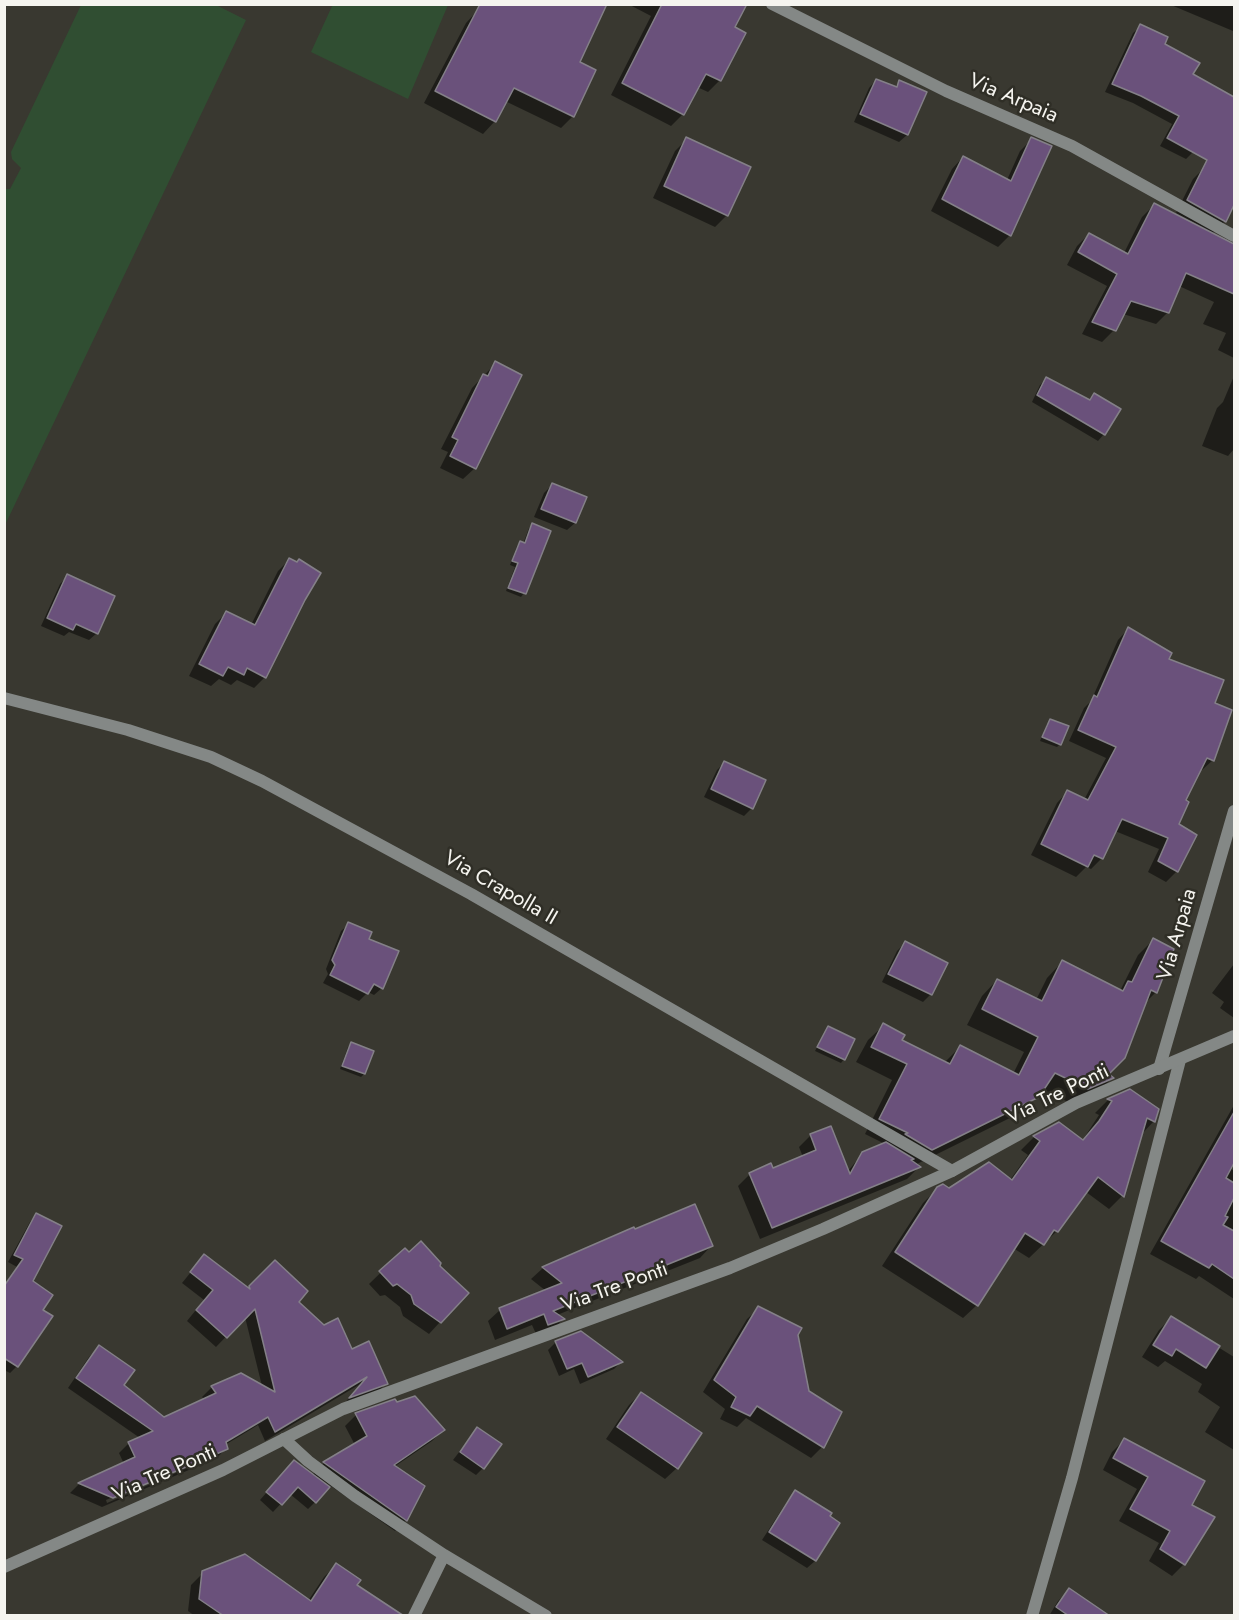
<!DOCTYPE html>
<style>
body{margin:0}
#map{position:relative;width:1239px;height:1620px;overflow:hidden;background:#393830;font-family:Jost,sans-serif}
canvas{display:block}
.frame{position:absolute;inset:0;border:6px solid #f5f4ef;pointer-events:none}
</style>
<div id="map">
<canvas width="1239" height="1620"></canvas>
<div class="frame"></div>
</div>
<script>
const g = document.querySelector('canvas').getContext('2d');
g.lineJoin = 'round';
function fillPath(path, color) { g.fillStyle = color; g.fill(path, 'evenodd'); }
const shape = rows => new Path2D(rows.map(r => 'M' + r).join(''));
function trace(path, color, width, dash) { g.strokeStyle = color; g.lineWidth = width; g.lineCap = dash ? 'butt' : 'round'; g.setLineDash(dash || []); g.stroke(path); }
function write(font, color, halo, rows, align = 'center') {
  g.font = font + ' Jost,sans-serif'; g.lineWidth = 5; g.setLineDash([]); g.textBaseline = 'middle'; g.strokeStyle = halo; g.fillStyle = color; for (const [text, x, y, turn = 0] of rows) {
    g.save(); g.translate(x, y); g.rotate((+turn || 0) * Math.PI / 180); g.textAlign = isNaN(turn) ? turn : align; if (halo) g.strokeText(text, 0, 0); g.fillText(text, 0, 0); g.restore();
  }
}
fillPath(shape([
 [333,4,448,5,408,99,311,52],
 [81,5,216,5,246,20,5,525,5,189,10,189,21,168,12,159,11,152]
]), '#304e32');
fillPath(shape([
 [628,4,745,4,733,28,720,80,708,92,697,87,683,114,671,126,611,95,651,16],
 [1234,4,1233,31,1171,5,1171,4],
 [478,10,578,63,573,116,561,128,505,101,495,121,483,134,424,103,466,23],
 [1141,26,1163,44,1191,75,1193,152,1186,159,1160,146,1172,124,1133,103,1105,92,1133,33],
 [876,80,894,88,900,82,907,135,899,142,854,122,869,88],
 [1234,125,1234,201,1225,221,1211,235,1234,246,1223,269,1234,275,1234,358,1218,350,1226,333,1203,324,1214,302,1179,286,1168,312,1156,324,1123,314,1114,330,1102,342,1082,334,1107,286,1067,265,1077,246,1089,234,1124,253,1142,217,1154,205,1202,230,1204,228,1176,213,1193,179,1205,167,1228,132],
 [687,139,727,215,715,227,653,198,675,151],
 [1032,139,1050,147,1010,235,998,247,931,211,952,169,963,157,1007,180,1020,151],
 [496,363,475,468,463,479,440,468,448,452,441,449,472,388],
 [1234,376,1234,449,1228,456,1202,446,1217,408,1223,402],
 [1046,379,1088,401,1094,395,1104,434,1098,441,1032,402,1040,385],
 [552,485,585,498,575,523,567,530,534,517,544,493],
 [532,525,524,593,521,597,506,591,515,567,510,565,517,546,520,543,523,544,529,528],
 [289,560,265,677,254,688,237,680,231,685,219,679,211,686,189,676,215,624,226,613,251,625,278,571],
 [68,576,97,633,89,640,69,632,64,636,41,626,60,584],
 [1128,629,1167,660,1213,704,1213,760,1202,770,1200,770,1183,801,1177,825,1177,871,1166,882,1148,872,1159,849,1115,831,1102,858,1091,869,1086,867,1076,877,1031,855,1057,803,1067,792,1084,800,1106,758,1069,741,1084,708,1091,701,1118,640],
 [1050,721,1060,744,1057,747,1040,741,1047,724],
 [725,762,752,808,744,816,704,797,717,770],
 [349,924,367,940,382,988,374,995,368,992,359,1001,323,983,328,974,326,969,341,931],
 [1153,940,1156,992,1144,1004,1107,1075,1112,1078,1097,1093,1072,1104,1042,1089,1022,1112,915,1165,919,1167,907,1179,760,1239,738,1186,750,1174,772,1170,803,1157,799,1147,811,1135,848,1171,863,1153,885,1144,865,1134,892,1080,856,1062,868,1040,884,1025,900,1040,944,1063,960,1047,1013,1074,1024,1052,967,1025,982,996,997,980,1036,1000,1047,978,1062,962,1120,991,1138,955],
 [905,943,946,963,931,994,923,1002,882,982,897,951],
 [1234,964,1234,1018,1220,1008,1224,1002,1212,993],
 [828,1027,844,1059,841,1063,815,1051],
 [352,1044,364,1074,361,1077,340,1069,348,1047],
 [1130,1091,1154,1121,1140,1136,1122,1196,1109,1209,1086,1192,1057,1231,1029,1258,1013,1248,977,1305,963,1318,882,1266,923,1203,938,1188,949,1190,1010,1180,1028,1155,1021,1150,1034,1137,1059,1124,1082,1141,1099,1115,1095,1113,1108,1100],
 [1234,1105,1234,1160,1230,1168,1234,1171,1234,1299,1199,1276,1196,1279,1150,1254],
 [37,1215,31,1282,41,1310,17,1366,10,1373,4,1370,4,1285,17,1267,8,1262,30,1222],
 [633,1229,635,1231,711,1246,700,1258,557,1315,563,1319,552,1331,537,1336,532,1325,495,1340,488,1321,500,1310,546,1291,531,1279,543,1268],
 [404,1250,440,1322,429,1334,403,1316,400,1307,385,1295,380,1296,369,1284],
 [204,1256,248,1289,275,1262,297,1302,386,1383,377,1393,343,1405,362,1383,265,1441,258,1425,225,1445,226,1448,217,1458,102,1507,70,1493,79,1484,124,1464,119,1453,129,1443,140,1438,68,1388,89,1357,99,1347,122,1386,164,1418,205,1400,202,1397,212,1387,241,1374,262,1386,245,1317,216,1347,187,1321,204,1300,182,1283],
 [217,1452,217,1455,107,1503,106,1500],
 [759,1308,797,1335,807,1392,822,1447,811,1458,746,1418,737,1427,720,1419,725,1409,703,1392,747,1319],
 [1171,1318,1234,1357,1234,1450,1205,1432,1220,1407,1198,1392,1202,1384,1165,1361,1158,1367,1142,1357,1159,1330],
 [556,1342,621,1362,614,1369,580,1384,574,1369,559,1376,548,1350],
 [641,1393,677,1468,665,1479,606,1439,629,1405],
 [356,1415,443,1430,432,1441,394,1467,406,1520,395,1531,318,1477,315,1502,308,1509,290,1494,273,1512,260,1500,287,1469,312,1475,324,1463,355,1445,345,1426],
 [477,1429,483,1468,476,1475,453,1460],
 [1124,1440,1190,1505,1212,1517,1184,1564,1172,1576,1149,1561,1159,1543,1119,1521,1137,1489,1103,1470,1112,1452],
 [796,1492,838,1523,815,1561,807,1568,762,1540,788,1500],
 [336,1565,355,1585,393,1616,195,1616,188,1611,191,1585,203,1573,308,1601,324,1577],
 [1069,1590,1107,1616,1049,1616,1058,1601]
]), '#0007');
const building = shape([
 [480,4,607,4,580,62,596,70,574,117,514,88,496,122,435,91,480,4],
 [662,4,747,4,735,27,746,33,721,81,706,74,684,115,622,83,662,4],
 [1140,24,1168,37,1165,44,1200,63,1193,74,1234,97,1234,205,1226,222,1187,200,1207,160,1167,138,1179,116,1141,96,1112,84,1140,24],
 [876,79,897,87,899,80,927,92,908,135,860,114,876,79],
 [686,137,751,167,728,216,664,186,686,137],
 [1031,137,1052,146,1011,236,942,199,963,156,1011,181,1031,137],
 [1154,203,1234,244,1234,294,1186,273,1169,313,1131,301,1116,331,1092,322,1117,274,1078,252,1089,233,1128,254,1154,203],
 [495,361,522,375,476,469,450,456,458,440,452,437,483,374,488,376,495,361],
 [1046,377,1090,400,1094,393,1121,409,1105,435,1037,395,1046,377],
 [552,483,587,497,576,523,541,509,552,483],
 [532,523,551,531,526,594,508,588,518,563,512,561,520,541,525,543,532,523],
 [289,558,297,562,299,559,321,573,305,600,266,678,247,668,244,675,228,667,223,676,199,664,226,611,255,625,289,558],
 [67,574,115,596,98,634,76,624,73,630,47,618,67,574],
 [1128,627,1172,653,1169,659,1224,680,1215,703,1232,710,1214,761,1207,758,1186,800,1189,802,1179,824,1197,835,1178,872,1158,861,1168,838,1122,819,1103,859,1094,855,1088,867,1041,844,1067,790,1088,800,1116,747,1078,730,1094,695,1097,697,1128,627],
 [1050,719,1069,726,1061,745,1042,737,1050,719],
 [724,761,766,780,753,809,711,789,724,761],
 [348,922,372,932,369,939,399,951,383,989,374,984,368,994,330,975,335,965,332,960,348,922],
 [1153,938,1174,949,1157,993,1151,990,1125,1058,1109,1074,1114,1078,1088,1089,1055,1073,1039,1097,932,1150,905,1134,908,1133,879,1119,907,1064,871,1047,883,1023,905,1035,902,1040,950,1064,960,1045,1019,1075,1038,1037,982,1009,997,979,1042,1001,1062,960,1123,991,1128,981,1132,982,1153,938],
 [905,941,948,963,932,995,888,974,905,941],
 [828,1026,855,1039,845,1060,817,1047,828,1026],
 [351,1042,374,1051,365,1074,342,1066,351,1042],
 [1130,1089,1159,1109,1155,1122,1147,1118,1124,1197,1098,1177,1058,1232,1054,1230,1044,1245,1025,1233,978,1306,895,1252,937,1187,943,1184,949,1188,989,1162,1012,1180,1040,1141,1033,1136,1059,1122,1083,1140,1099,1121,1112,1101,1107,1099,1130,1089],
 [1234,1112,1234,1163,1226,1178,1234,1183,1234,1198,1225,1216,1228,1217,1223,1225,1234,1231,1234,1279,1212,1264,1209,1268,1161,1241,1234,1112],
 [831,1126,850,1174,862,1152,886,1142,914,1159,911,1160,921,1167,772,1228,749,1173,771,1163,773,1168,816,1150,810,1134,831,1126],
 [695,1204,713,1246,553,1311,565,1319,548,1325,544,1314,507,1329,499,1308,562,1283,542,1267,634,1227,635,1229,695,1204],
 [36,1213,62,1226,33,1281,53,1295,43,1310,53,1316,18,1367,4,1358,4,1286,23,1259,14,1255,36,1213],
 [421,1241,441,1263,440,1266,469,1293,441,1323,414,1304,411,1295,397,1284,393,1286,379,1271,405,1248,409,1252,421,1241],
 [204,1254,250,1289,249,1286,275,1260,308,1291,299,1302,324,1325,338,1318,352,1349,369,1341,388,1384,349,1398,367,1377,275,1432,268,1417,226,1442,228,1449,113,1498,78,1483,135,1457,128,1442,153,1431,76,1378,99,1345,135,1370,124,1385,164,1417,216,1393,211,1386,241,1373,275,1392,255,1309,227,1338,196,1310,213,1290,190,1272,204,1254],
 [758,1306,802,1328,798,1335,809,1391,842,1412,824,1448,757,1406,750,1416,731,1407,736,1397,714,1380,758,1306],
 [1171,1316,1220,1346,1206,1368,1176,1349,1172,1356,1153,1345,1171,1316],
 [581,1331,623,1362,588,1377,582,1363,567,1369,555,1341,581,1331],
 [641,1392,702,1433,678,1469,617,1427,641,1392],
 [415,1396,445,1430,394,1465,425,1486,407,1521,323,1462,367,1436,355,1413,395,1399,397,1402,415,1396],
 [477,1427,502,1444,484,1469,460,1452,477,1427],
 [1124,1438,1205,1481,1192,1505,1215,1517,1185,1565,1160,1549,1170,1531,1130,1509,1148,1477,1113,1458,1124,1438],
 [294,1460,330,1487,316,1503,298,1487,282,1505,266,1492,294,1460],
 [795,1490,832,1513,830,1516,840,1523,816,1561,769,1532,795,1490],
 [245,1554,311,1601,336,1563,361,1580,357,1585,404,1616,224,1616,199,1599,202,1571,245,1554],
 [1069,1588,1110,1616,1069,1616,1056,1607,1069,1588]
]);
fillPath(building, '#6a517b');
trace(building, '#848088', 1.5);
trace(shape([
 [772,4,946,91,1072,146,1234,236],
 [4,698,128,730,211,757,262,781,471,894,952,1171],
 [1159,1069,1234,811],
 [284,1439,308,1461,355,1496,444,1555,546,1616],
 [414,1616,444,1555],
 [1032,1616,1072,1478,1180,1060]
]), '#848886', 12);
trace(shape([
 [4,1567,223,1470,343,1409,730,1268,823,1229,952,1171,1076,1103,1234,1036]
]), '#848886', 12);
write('21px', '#f5f4ef', '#2f2e26', [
 ["Via Arpaia",1013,99,23],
 ["Via Crapolla II",500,889,30],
 ["Via Arpaia",1178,935,-74],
 ["Via Tre Ponti",1058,1095,-26],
 ["Via Tre Ponti",615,1288,-20],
 ["Via Tre Ponti",165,1474,-24]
]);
</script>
